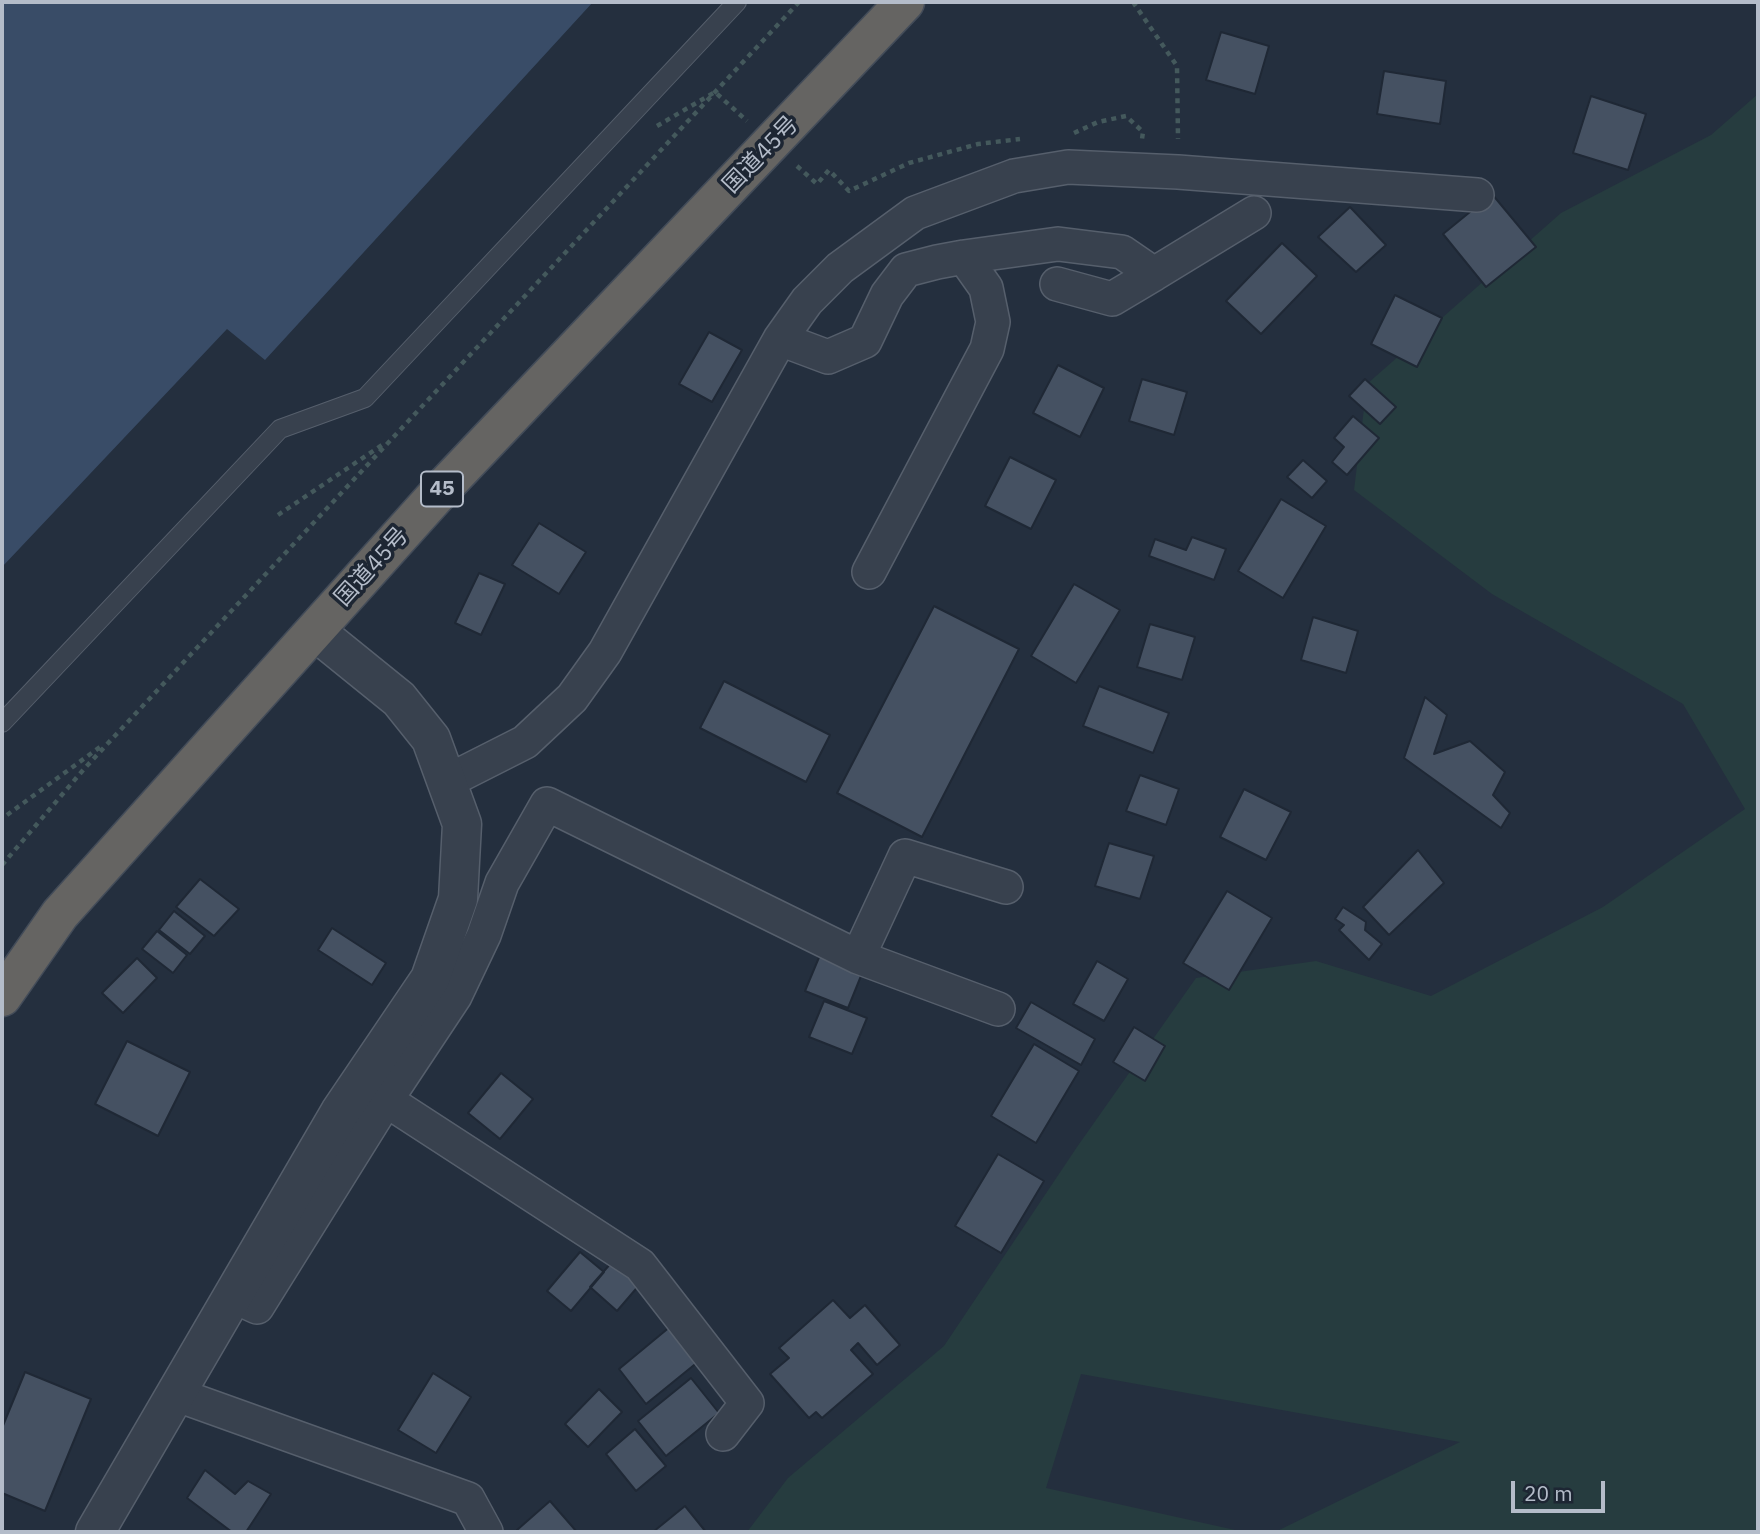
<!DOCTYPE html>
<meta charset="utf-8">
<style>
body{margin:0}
#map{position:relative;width:1760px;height:1534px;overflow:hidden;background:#242f3e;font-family:"IBM Plex Sans",sans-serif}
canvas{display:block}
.frame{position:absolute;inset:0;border:4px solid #b4bcc9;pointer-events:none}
.scale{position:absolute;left:1511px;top:1481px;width:94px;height:32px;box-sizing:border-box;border:4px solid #b4bcc9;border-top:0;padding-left:9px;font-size:21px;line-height:24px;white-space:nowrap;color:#b4bcc9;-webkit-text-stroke:5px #1d2633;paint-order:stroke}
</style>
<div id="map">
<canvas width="1760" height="1534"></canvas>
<div class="frame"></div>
<div class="scale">20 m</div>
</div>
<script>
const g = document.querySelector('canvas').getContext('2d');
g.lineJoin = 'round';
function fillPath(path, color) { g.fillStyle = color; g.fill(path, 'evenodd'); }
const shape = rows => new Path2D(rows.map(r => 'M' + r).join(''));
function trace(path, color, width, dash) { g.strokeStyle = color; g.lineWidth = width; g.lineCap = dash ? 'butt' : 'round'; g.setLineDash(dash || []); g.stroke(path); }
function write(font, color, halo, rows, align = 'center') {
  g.font = font + ' "IBM Plex Sans","Noto Sans JP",sans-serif'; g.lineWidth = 7; g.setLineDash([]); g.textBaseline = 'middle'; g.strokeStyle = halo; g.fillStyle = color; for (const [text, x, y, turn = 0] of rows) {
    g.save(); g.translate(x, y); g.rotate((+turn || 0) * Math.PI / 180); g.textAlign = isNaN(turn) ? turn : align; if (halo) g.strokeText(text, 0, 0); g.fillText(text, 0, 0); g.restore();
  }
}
fillPath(shape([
 [1758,94,1758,1532,1275,1532,1460,1442,1081,1374,1046,1488,1244,1532,747,1532,788,1478,944,1346,1077,1147,1196,978,1316,961,1431,996,1603,907,1745,809,1683,704,1492,594,1354,490,1367,384,1561,213,1711,135]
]), '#263c3f');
fillPath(shape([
 [2,2,593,2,265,360,227,329,2,567]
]), '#394c67');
const building = shape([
 [1221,32,1269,46,1255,94,1206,80,1221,32],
 [1384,71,1446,81,1440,124,1377,114,1384,71],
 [1591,96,1646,114,1628,170,1573,153,1591,96],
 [1492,194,1536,247,1486,287,1443,234,1492,194],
 [1350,207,1386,245,1356,272,1318,237,1350,207],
 [1282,243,1317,276,1261,334,1226,301,1282,243],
 [1395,295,1442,318,1417,367,1371,344,1395,295],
 [709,332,742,350,712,402,679,384,709,332],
 [1058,365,1104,388,1080,437,1033,413,1058,365],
 [1142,379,1187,392,1174,435,1129,421,1142,379],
 [1365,379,1396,407,1380,424,1349,396,1365,379],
 [1353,416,1379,438,1347,475,1332,462,1344,447,1334,438,1353,416],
 [1010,457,1056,480,1031,529,985,506,1010,457],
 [1303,460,1327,481,1312,498,1287,477,1303,460],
 [1281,499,1326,526,1283,598,1238,571,1281,499],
 [539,523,586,552,559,594,512,565,539,523],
 [1192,537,1226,549,1214,580,1149,556,1155,539,1186,550,1192,537],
 [479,573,505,584,481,635,455,623,479,573],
 [1074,584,1120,610,1076,683,1031,656,1074,584],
 [934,606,1019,649,922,837,837,793,934,606],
 [1313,617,1358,631,1346,673,1301,660,1313,617],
 [1150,624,1195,637,1182,680,1137,667,1150,624],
 [724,681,830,735,806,782,700,728,724,681],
 [1099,686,1169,713,1153,753,1083,726,1099,686],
 [1425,697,1447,715,1434,754,1470,741,1505,772,1493,795,1510,813,1501,828,1404,758,1425,697],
 [1140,775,1179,789,1166,825,1126,811,1140,775],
 [1244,789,1291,812,1266,860,1220,837,1244,789],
 [1109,843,1154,856,1140,899,1095,886,1109,843],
 [1418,850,1444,883,1389,935,1363,907,1418,850],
 [200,879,239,909,214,936,176,907,200,879],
 [1227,891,1272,918,1229,990,1183,963,1227,891],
 [1343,907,1366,922,1365,930,1382,944,1369,960,1339,930,1344,925,1335,919,1343,907],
 [174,911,205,936,190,954,159,930,174,911],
 [332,928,386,963,372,985,318,950,332,928],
 [157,931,187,955,173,973,142,949,157,931],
 [820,955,863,971,848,1008,805,991,820,955],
 [137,958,157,978,123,1013,102,993,137,958],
 [1097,961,1128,979,1104,1021,1073,1004,1097,961],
 [824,1001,867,1018,852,1054,809,1037,824,1001],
 [1031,1002,1095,1039,1081,1065,1016,1028,1031,1002],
 [1134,1027,1165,1046,1145,1081,1113,1062,1134,1027],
 [127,1041,190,1072,158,1136,95,1104,127,1041],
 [1034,1044,1079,1071,1036,1143,991,1116,1034,1044],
 [501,1073,533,1099,500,1139,468,1113,501,1073],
 [998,1154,1044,1181,1001,1253,955,1226,998,1154],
 [580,1252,604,1272,571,1311,547,1291,580,1252],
 [619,1254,641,1283,617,1311,590,1287,619,1254],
 [833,1300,850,1318,865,1305,900,1345,877,1365,858,1343,851,1350,873,1374,822,1418,816,1412,809,1418,770,1374,789,1358,779,1348,833,1300],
 [671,1326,699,1361,646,1404,619,1369,671,1326],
 [25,1372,91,1399,45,1511,2,1493,2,1428,25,1372],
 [433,1373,471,1397,436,1453,398,1430,433,1373],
 [691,1378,719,1413,666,1456,638,1421,691,1378],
 [599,1389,622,1412,588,1447,565,1424,599,1389],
 [635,1429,666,1466,636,1491,606,1454,635,1429],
 [205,1470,235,1494,248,1481,271,1494,246,1532,232,1532,187,1498,205,1470],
 [550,1501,577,1532,519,1532,517,1530,550,1501],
 [685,1506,706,1532,653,1532,685,1506]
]);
fillPath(building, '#455162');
trace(building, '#1f2835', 2);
const service = shape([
 [2,723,280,429,365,398,737,2]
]);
const minor = shape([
 [964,257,1058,244,1122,252,1154,274,1254,213],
 [1057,284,1112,299,1154,274],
 [780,339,828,357,865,341,887,295,906,270,937,262,964,257,986,288,993,322,987,349,869,572],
 [448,781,525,742,572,698,605,652,780,339,807,301,840,268,915,213,1014,176,1068,167,1178,172,1477,195],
 [858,957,905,856,1006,887],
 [386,1100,640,1265,747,1403,723,1434],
 [233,1296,257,1307,386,1100,455,996,484,935,502,883,547,804,858,957,998,1009],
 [175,1394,468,1499,486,1532]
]);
const tertiary = shape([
 [95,1532,340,1112,430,979,458,899,462,824,431,739,399,699,315,631]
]);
const trunk = shape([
 [2,997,60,914,441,490,905,2]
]);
trace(service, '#565f6c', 20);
trace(minor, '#565f6c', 36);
trace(tertiary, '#565f6c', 41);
trace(trunk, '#434c59', 41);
trace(shape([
 [1133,2,1177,66,1178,139],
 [657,126,715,92,747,121],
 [1074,133,1098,122,1126,116,1143,132,1142,139],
 [797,166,817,184,829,170,849,191,909,163,978,144,1020,139],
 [278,515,385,443],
 [7,815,100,747],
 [2,865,84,769,799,2]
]), '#44595c', 4.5, [5, 5]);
trace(service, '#38414e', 18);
trace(minor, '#38414e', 33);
trace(tertiary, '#38414e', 38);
trace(trunk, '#656462', 38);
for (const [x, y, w] of [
 [442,489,42]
]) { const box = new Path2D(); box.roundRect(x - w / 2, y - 17.5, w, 35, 5); g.fillStyle = '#1d2633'; g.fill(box); trace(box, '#b4bcc9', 2); }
write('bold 21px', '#b4bcc9', null, [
 ["45",442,489]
]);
write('23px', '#b4bcc9', '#1d2633', [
 ["国道45号",761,155,-46],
 ["国道45号",372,567,-48]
]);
</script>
